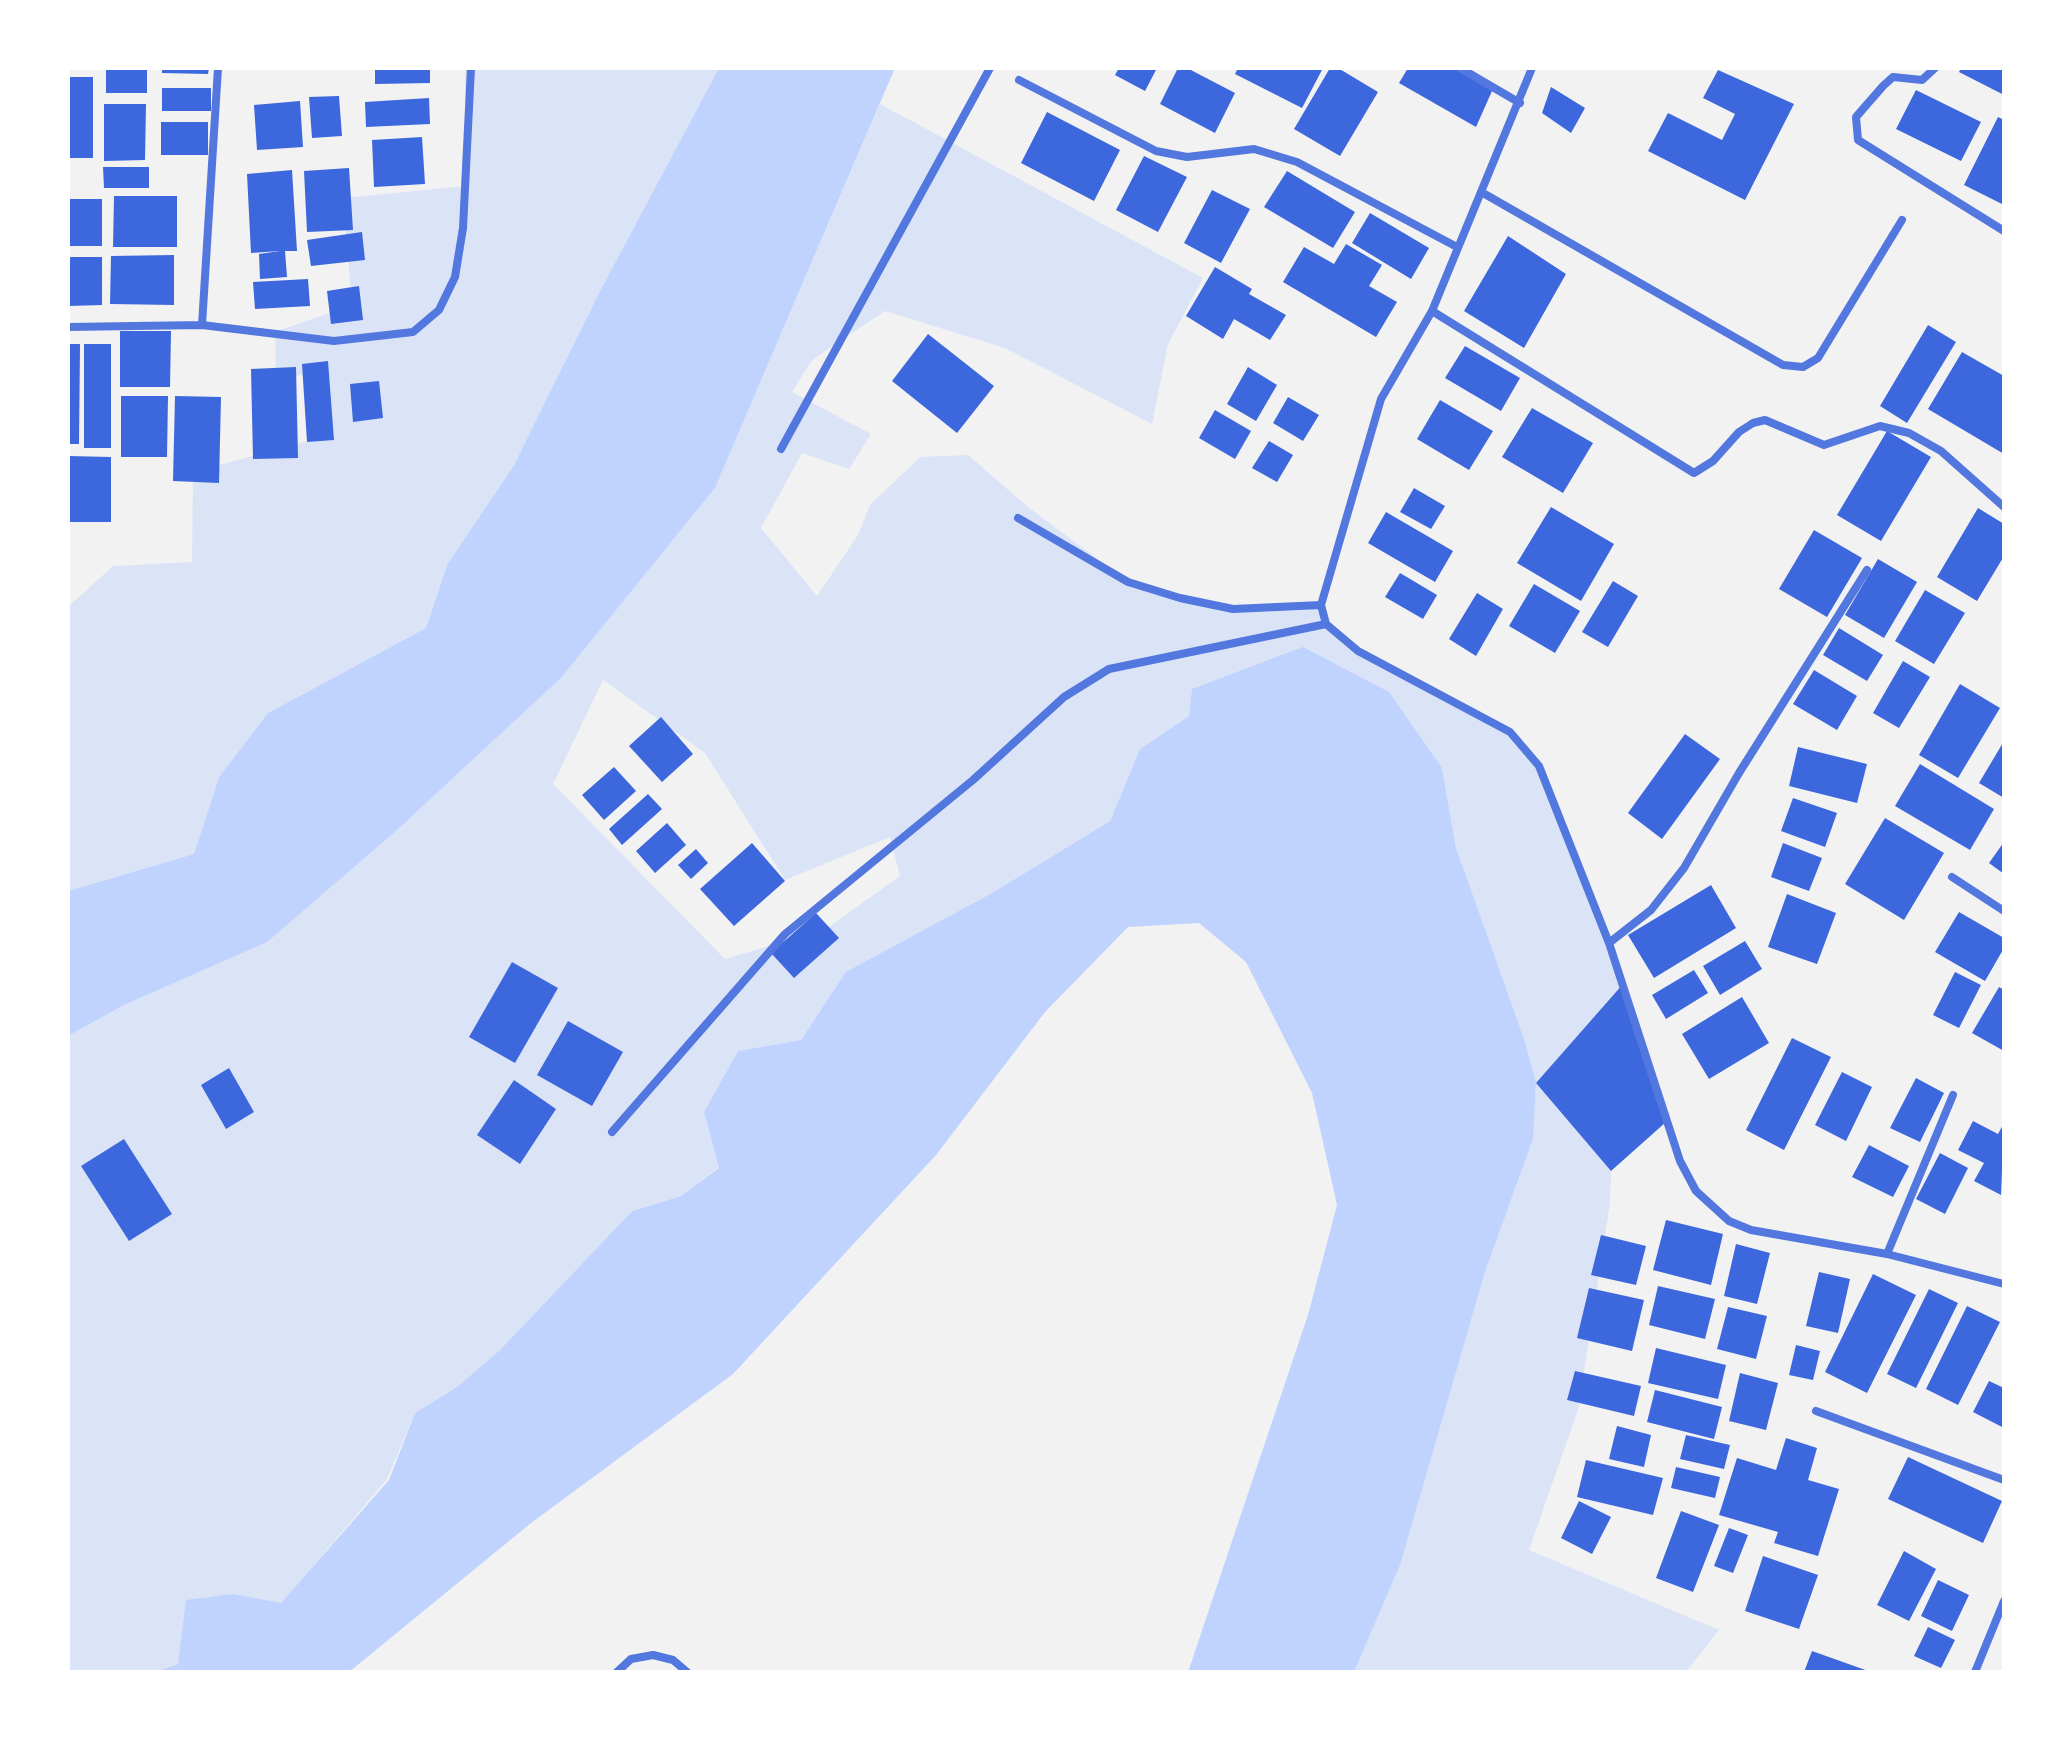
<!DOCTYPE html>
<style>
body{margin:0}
#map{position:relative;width:2072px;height:1740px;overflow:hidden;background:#f2f2f2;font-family:Mulish,sans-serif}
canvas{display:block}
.frame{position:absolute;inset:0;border:70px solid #fff;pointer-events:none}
</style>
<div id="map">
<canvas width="2072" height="1740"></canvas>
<div class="frame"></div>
</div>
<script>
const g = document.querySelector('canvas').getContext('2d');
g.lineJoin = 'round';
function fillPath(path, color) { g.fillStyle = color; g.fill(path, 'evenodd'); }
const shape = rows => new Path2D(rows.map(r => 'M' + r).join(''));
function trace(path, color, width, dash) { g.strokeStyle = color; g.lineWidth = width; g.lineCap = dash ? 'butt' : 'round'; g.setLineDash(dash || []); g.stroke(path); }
fillPath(shape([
 [465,68,719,68,599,293,514,465,447,565,426,628,268,713,219,777,194,854,68,891,68,607,113,566,192,562,193,472,316,439,310,372,276,382,275,332,352,305,343,198,466,186],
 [880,104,1203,278,1168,344,1152,424,1005,348,885,311,812,360,792,392,871,434,849,469,802,453,761,528,817,596,858,535,870,505,920,457,968,455,1028,507,1128,582,1233,609,1321,605,1326,624,1358,651,1510,732,1539,766,1623,984,1536,1083,1611,1171,1610,1203,1578,1410,1529,1550,1719,1630,1686,1672,1354,1672,1398,1569,1485,1272,1533,1139,1536,1083,1456,848,1442,767,1189,716,1140,749,1110,821,992,893,847,972,801,1040,738,1051,704,1112,719,1167,681,1196,632,1211,500,1350,457,1387,415,1413,387,1479,281,1604,233,1594,178,1664,155,1672,68,1672,68,1036,126,1004,413,815,561,678,715,488],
 [603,680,705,753,785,880,890,837,900,876,826,929,725,959,553,784]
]), '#dbe4f7');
fillPath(shape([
 [719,68,895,68,715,488,561,678,398,829,267,942,126,1004,68,1036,68,891,194,854,219,777,268,713,426,628,447,565,514,465,599,293],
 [1303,647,1389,692,1442,768,1456,848,1524,1039,1536,1083,1533,1139,1485,1272,1400,1565,1354,1672,1188,1672,1308,1315,1337,1205,1312,1093,1246,962,1199,923,1128,927,1045,1012,936,1155,733,1374,531,1523,349,1672,155,1672,178,1664,186,1600,233,1594,281,1603,389,1480,415,1413,457,1387,500,1350,632,1211,681,1196,719,1168,704,1112,738,1051,801,1040,846,972,992,893,1110,821,1140,749,1189,716,1192,689]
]), '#bfd3fe');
fillPath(shape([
 [106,68,147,68,147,93,106,93],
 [162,68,209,68,208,74,162,73],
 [375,68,430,68,430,83,375,84],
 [1119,68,1157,68,1145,91,1115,75],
 [1178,68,1187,68,1235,93,1215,133,1160,104],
 [1238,68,1323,68,1302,108,1235,74],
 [1330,68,1338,68,1378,92,1340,156,1294,129],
 [1408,68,1455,68,1492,91,1476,127,1399,83],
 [1961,68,2004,68,2004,95,1959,72],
 [1718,70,1794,104,1745,200,1648,151,1668,113,1722,140,1735,114,1703,98],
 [68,77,93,77,93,158,68,158],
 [1551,87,1585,108,1571,133,1542,113],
 [162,88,211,88,211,111,162,111],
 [1916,90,1981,122,1961,161,1896,129],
 [339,96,342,136,312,138,309,97],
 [429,98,430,124,366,127,365,102],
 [300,101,303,147,257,150,254,105],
 [104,104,146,104,145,160,104,161],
 [1047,112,1120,150,1094,201,1021,163],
 [1998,117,2004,120,2004,205,1964,185],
 [161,122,208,122,208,155,161,155],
 [422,137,425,184,374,187,372,140],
 [1144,156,1187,177,1158,232,1116,210],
 [103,167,149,167,149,188,104,188],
 [349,168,353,230,307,232,304,171],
 [292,170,297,251,285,251,287,277,260,279,259,254,280,251,251,253,247,174],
 [1287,171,1355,212,1333,248,1264,207],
 [1212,190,1250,209,1221,263,1184,243],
 [114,196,177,196,177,247,113,247],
 [68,199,102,199,102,246,68,246],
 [1370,213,1429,248,1411,279,1352,243],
 [362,232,365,260,311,266,307,240],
 [1508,236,1566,274,1524,348,1464,311],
 [1346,244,1382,265,1369,286,1397,302,1376,337,1283,282,1304,247,1334,264],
 [174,255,174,305,110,304,111,256],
 [68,257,102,257,102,305,68,306],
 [1215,267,1252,289,1249,294,1286,315,1270,340,1234,319,1223,339,1186,316],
 [308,279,310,306,255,309,253,282],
 [359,286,363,320,331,324,327,291],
 [1928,325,1956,342,1907,423,1880,406],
 [120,331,171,331,170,387,120,387],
 [928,334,994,386,957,433,892,381],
 [68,344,80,344,79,444,68,444],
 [84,344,111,344,111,448,84,448],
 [1465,346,1520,378,1501,411,1445,378],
 [1962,352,2004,376,2004,454,1928,409],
 [328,361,334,440,307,442,302,364],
 [296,367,298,458,253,459,251,369],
 [1248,367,1277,385,1256,421,1227,404],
 [379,381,383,418,353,422,350,384],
 [121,396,168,396,167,457,121,457],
 [175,396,221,397,219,483,173,481],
 [1288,397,1319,415,1303,441,1273,423],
 [1440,400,1493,431,1469,470,1417,439],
 [1532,408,1593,443,1563,493,1502,457],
 [1215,410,1251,431,1235,459,1199,438],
 [1887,431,1931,457,1881,541,1837,515],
 [1269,441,1293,455,1277,482,1252,468],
 [68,456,111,457,111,522,68,522],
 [1414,488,1445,506,1431,529,1400,512],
 [1551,507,1614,544,1581,601,1517,563],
 [1978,508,2004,524,2004,556,1977,601,1937,577],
 [1386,512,1453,551,1435,582,1368,543],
 [1814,530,1862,558,1827,617,1779,589],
 [1878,559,1917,582,1884,638,1845,615],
 [1400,573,1437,595,1423,619,1385,597],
 [1613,581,1638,596,1608,647,1582,632],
 [1534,584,1580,611,1555,653,1509,626],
 [1925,590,1965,613,1934,664,1895,641],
 [1477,593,1503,609,1476,656,1449,639],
 [1839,628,1883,655,1867,681,1823,655],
 [1903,661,1930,677,1899,728,1873,713],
 [1814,670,1857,696,1837,730,1793,704],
 [1960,684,2000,708,1958,778,1919,755],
 [661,717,693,754,662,782,629,746],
 [1685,734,1720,759,1662,839,1628,813],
 [2004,741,2004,798,1979,783],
 [1798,747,1867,764,1857,803,1789,786],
 [1920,764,1994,809,1970,850,1895,806],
 [614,767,636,791,604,820,582,795],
 [648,794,662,809,622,845,609,829],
 [1793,798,1837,813,1825,847,1781,831],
 [1885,818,1944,853,1904,920,1845,884],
 [667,823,686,845,655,873,636,851],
 [2004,842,2004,874,1989,863],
 [752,843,785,881,734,926,700,889],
 [1783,843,1822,858,1809,891,1771,877],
 [696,849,708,863,691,879,678,865],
 [1711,885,1736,928,1654,978,1628,935],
 [1787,894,1836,913,1817,964,1768,947],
 [1959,912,2004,938,2004,948,1985,981,1935,952],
 [816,913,839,938,794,978,771,953],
 [1745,941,1762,969,1720,995,1703,966],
 [512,962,558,988,515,1063,469,1037],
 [1694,970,1708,993,1666,1019,1652,995],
 [1955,972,1981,985,1959,1028,1933,1015],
 [1623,984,1666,1122,1611,1171,1536,1083],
 [1999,987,2004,990,2004,1051,1972,1033],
 [1742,997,1769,1043,1709,1079,1682,1034],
 [568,1021,623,1052,592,1106,537,1075],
 [1792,1038,1831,1057,1784,1150,1746,1130],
 [229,1068,254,1112,226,1129,201,1085],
 [1842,1072,1872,1087,1846,1141,1815,1125],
 [1916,1078,1944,1093,1920,1142,1890,1128],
 [514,1080,556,1109,520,1164,477,1135],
 [1973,1121,1998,1134,2004,1123,2001,1195,1974,1181,1984,1163,1958,1150],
 [124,1139,172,1214,129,1241,81,1166],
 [1869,1145,1909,1166,1893,1197,1852,1177],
 [1940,1153,1968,1168,1945,1214,1916,1199],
 [1666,1220,1723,1234,1711,1285,1653,1270],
 [1601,1235,1646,1246,1636,1285,1591,1275],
 [1736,1244,1770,1253,1757,1304,1724,1296],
 [1819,1272,1850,1279,1838,1333,1806,1326],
 [1873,1274,1916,1295,1867,1393,1825,1372],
 [1658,1286,1715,1299,1705,1339,1649,1325],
 [1589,1288,1644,1300,1632,1351,1577,1338],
 [1929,1289,1958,1303,1916,1388,1887,1374],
 [1967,1306,2000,1322,1958,1405,1926,1389],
 [1728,1307,1767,1316,1756,1359,1717,1349],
 [1796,1345,1820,1351,1813,1380,1789,1375],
 [1656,1348,1726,1365,1718,1399,1648,1383],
 [1575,1371,1641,1386,1634,1416,1567,1400],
 [1740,1373,1778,1383,1766,1430,1729,1421],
 [1989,1381,2004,1388,2004,1428,1973,1412],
 [1655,1390,1722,1407,1714,1439,1647,1422],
 [1617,1426,1651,1435,1644,1467,1609,1459],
 [1686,1435,1730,1445,1724,1469,1680,1459],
 [1786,1438,1817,1448,1808,1480,1839,1489,1818,1556,1774,1543,1778,1532,1719,1515,1737,1458,1776,1470],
 [1908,1457,2002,1501,1983,1543,1888,1499],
 [1586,1460,1663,1478,1653,1515,1577,1497],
 [1676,1467,1720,1477,1715,1498,1671,1488],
 [1579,1501,1611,1517,1592,1554,1561,1538],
 [1681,1511,1719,1525,1693,1592,1656,1578],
 [1729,1528,1748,1535,1733,1573,1714,1566],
 [1904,1551,1936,1569,1909,1621,1877,1605],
 [1763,1556,1818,1575,1799,1629,1745,1611],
 [1938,1580,1969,1595,1952,1631,1921,1616],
 [1928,1627,1955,1640,1941,1668,1914,1656],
 [1812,1651,1871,1672,1804,1672]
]), '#3d67dc');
trace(shape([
 [1460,68,1520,103],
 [1532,68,1432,311,1381,399,1321,605,1326,624,1358,651,1510,732,1539,766,1609,943,1680,1161,1696,1191,1729,1221,1751,1230,1887,1254,2004,1284],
 [1935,68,1922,80,1893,77,1883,86,1856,117,1858,140,2004,231],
 [1019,80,1156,151,1187,157,1254,149,1297,162,1457,247],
 [1483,193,1783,365,1803,367,1818,358,1902,220],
 [1432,311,1694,473,1713,461,1739,432,1753,423,1765,420,1824,445,1880,426,1909,433,1941,451,2004,507],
 [202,325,218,68],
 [68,327,202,325,334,341,413,332,439,310,455,277,463,228,471,68],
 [781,449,990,68],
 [1018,518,1128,582,1180,598,1233,609,1321,605],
 [1952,877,2004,911],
 [1609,943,1651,910,1684,868,1739,773,1867,570],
 [612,1132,785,934,973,780,1064,697,1109,669,1326,624],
 [1887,1254,1953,1095],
 [1816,1411,2004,1480],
 [617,1672,631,1659,653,1655,673,1660,687,1672],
 [1975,1672,2004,1601]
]), '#5277de', 8);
</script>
